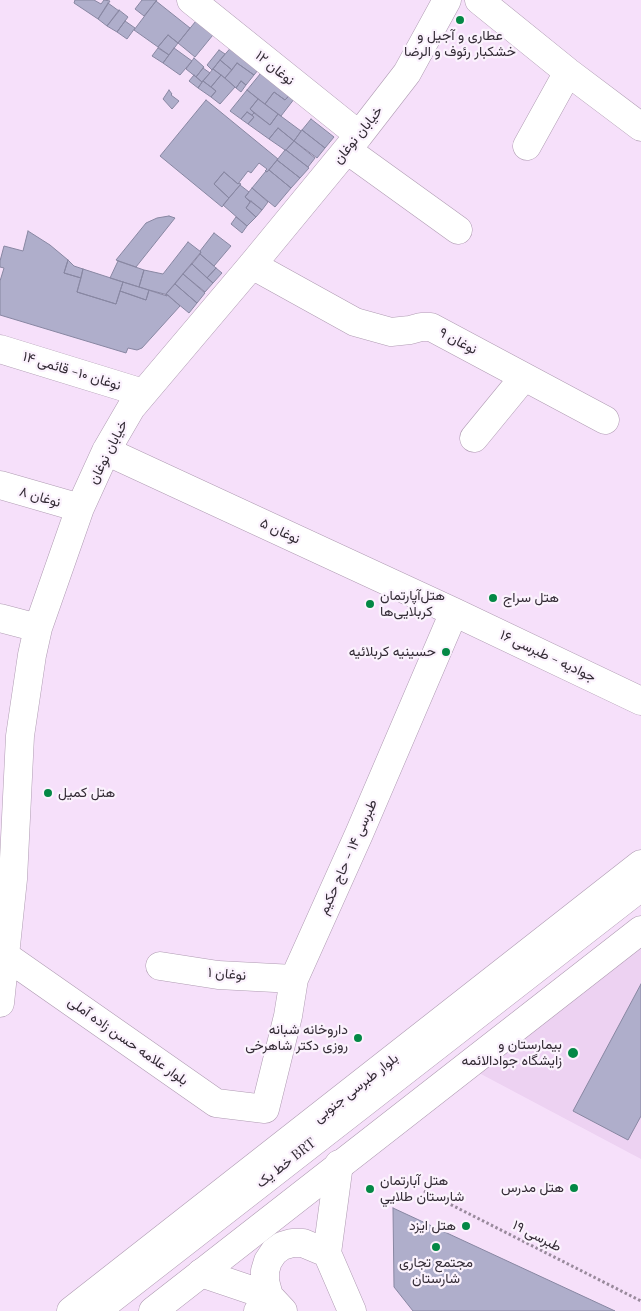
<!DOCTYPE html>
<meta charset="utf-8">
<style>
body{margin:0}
canvas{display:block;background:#f6e0fa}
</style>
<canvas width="641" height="1311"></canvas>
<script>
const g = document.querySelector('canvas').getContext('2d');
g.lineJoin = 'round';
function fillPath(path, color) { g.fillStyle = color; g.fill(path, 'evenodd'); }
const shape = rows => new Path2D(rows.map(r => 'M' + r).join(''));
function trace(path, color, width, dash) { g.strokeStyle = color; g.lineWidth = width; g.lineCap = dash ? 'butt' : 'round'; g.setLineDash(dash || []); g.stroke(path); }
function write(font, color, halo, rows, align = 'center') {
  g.font = font + ' "Playfair Display",Vazirmatn,serif'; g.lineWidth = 4.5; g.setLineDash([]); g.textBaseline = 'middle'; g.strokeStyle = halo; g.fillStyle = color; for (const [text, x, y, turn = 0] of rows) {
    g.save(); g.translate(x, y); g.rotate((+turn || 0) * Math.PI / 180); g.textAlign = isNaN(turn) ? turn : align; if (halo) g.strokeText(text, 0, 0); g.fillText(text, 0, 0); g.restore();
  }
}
fillPath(shape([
 [641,948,641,1159,479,1073]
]), '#edd2f2');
const building = shape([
 [75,0,94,0,101,4,104,0,110,1,98,19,74,3,75,0],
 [142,0,157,0,144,16,135,9,142,0],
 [156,1,190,28,178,43,168,35,158,47,134,30,156,1],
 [108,3,119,11,107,26,98,19,108,3],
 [119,10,128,17,117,32,107,26,119,10],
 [200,16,217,30,195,57,178,43,200,16],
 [125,21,135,28,127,39,117,32,125,21],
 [168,35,178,43,169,55,158,47,168,35],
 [234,44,262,65,254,75,237,63,232,70,220,60,234,44],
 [158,48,169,55,163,63,152,56,158,48],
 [174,48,192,61,180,75,163,63,174,48],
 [219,50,225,54,212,70,207,65,219,50],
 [194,58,204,67,196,77,186,69,194,58],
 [220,60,232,70,225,78,213,69,220,60],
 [237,63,254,75,246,85,241,81,236,88,225,78,237,63],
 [203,68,210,73,202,82,196,77,203,68],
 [265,68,294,90,285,100,274,92,265,104,247,90,265,68],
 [213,69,221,75,211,87,203,81,213,69],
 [194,75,202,82,198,88,189,81,194,75],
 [221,75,235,87,220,104,211,97,216,91,211,87,221,75],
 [203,81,216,91,211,97,198,88,203,81],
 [241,81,246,85,241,92,236,88,241,81],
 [169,90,172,94,171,95,179,101,172,109,163,99,169,90],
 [247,90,258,99,250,109,254,113,252,115,247,112,241,119,230,111,247,90],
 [294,91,298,94,281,116,265,104,274,92,285,100,294,91],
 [258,99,278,114,270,125,250,109,258,99],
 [206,100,278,159,267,172,265,171,267,169,259,163,251,173,248,171,238,184,224,172,214,184,229,198,222,207,160,156,206,100],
 [247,112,254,117,248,124,241,119,247,112],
 [254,113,270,125,278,114,301,131,294,141,278,128,269,139,248,124,254,117,252,115,254,113],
 [311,119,334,137,325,148,302,130,311,119],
 [278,128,294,141,286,150,285,150,269,139,278,128],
 [302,130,325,148,317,158,294,141,302,130],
 [294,141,315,158,308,167,286,150,294,141],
 [285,150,286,150,309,168,300,178,277,160,285,150],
 [277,160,300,178,291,188,269,170,277,160],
 [269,170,291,188,275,207,252,188,266,171,267,172,269,170],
 [224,172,238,184,239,183,241,184,229,198,214,184,224,172],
 [240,185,249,192,245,197,250,202,246,208,256,217,247,226,223,205,240,185],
 [252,188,268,202,262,210,245,197,252,188],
 [251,201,262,210,256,217,246,208,251,201],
 [169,216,175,218,136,267,116,260,146,223,157,218,169,216],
 [236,217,247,226,242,233,231,224,236,217],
 [28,231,50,245,68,260,64,273,81,278,77,292,116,304,120,291,146,300,149,290,168,295,180,306,142,348,137,350,128,348,126,353,0,315,0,281,4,268,0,267,0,261,4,246,23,251,28,231],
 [214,233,231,246,214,266,200,254,201,252,200,251,214,233],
 [188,242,201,252,166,294,167,296,139,287,144,270,163,274,188,242],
 [200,254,216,268,207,278,192,264,200,254],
 [68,260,74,266,83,269,81,278,64,273,68,260],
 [118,261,144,270,139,287,110,278,118,261],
 [192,264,213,283,205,292,183,274,192,264],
 [216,268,222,273,213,283,207,278,216,268],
 [83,269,123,282,116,304,77,292,83,269],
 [183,274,205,293,197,303,175,284,183,274],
 [123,282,149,290,146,300,120,291,123,282],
 [175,284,197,303,189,313,166,294,175,284],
 [641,984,641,1116,628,1140,573,1111,641,984],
 [393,1208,615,1311,413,1311,394,1287,393,1208]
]);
fillPath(building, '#afaecb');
trace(building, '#8887a2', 1);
const minor = shape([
 [191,0,359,135],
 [479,0,568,72,641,127],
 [527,146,568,72],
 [347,150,458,230],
 [252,265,355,322,391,332,410,330,421,327,431,327,605,420],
 [0,349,143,393],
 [474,438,524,377],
 [106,451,454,612,641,701],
 [0,485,80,508],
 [0,618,38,628],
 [0,952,216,1103,265,1109,288,1016,294,979,359,834,454,612],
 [160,966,218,975,294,979],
 [0,1003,13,879,20,736,32,655,38,628,80,508,106,451,131,408,252,265,359,135,407,73,447,0],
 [339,1164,327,1253,352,1311],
 [201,1273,269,1296,283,1311],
 [96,1311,641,887],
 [258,1311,269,1296,265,1281,265,1271,268,1261,274,1252,282,1246,292,1243,303,1243,327,1253]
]);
const major = shape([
 [71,1311,641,864],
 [153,1311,641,930]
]);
trace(minor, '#af9bb2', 29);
trace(major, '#af9bb2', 29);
trace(shape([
 [424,1191,641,1301]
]), '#998a9c', 3, [2.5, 2.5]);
trace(minor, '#fff', 28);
trace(major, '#fff', 28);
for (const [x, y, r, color] of [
 [460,20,5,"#038845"],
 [493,598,5,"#038845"],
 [370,604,5,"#038845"],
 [446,652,5,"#038845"],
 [48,793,5,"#038845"],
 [358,1038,5,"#038845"],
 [573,1053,6,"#038845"],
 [574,1188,5,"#038845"],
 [370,1189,5,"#038845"],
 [466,1226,5,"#038845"],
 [436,1247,5,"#038845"]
]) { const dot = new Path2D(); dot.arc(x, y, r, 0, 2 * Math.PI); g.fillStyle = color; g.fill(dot); trace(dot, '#fbf2fd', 2); }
write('14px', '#332b35', '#fbf2fd', [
 ["عطاری و آجیل و",460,36,"center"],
 ["خشکبار رئوف و الرضا",460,52,"center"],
 ["هتل‌آپارتمان",380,596,"left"],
 ["کربلایی‌ها",380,612,"left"],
 ["هتل سراج",503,598,"left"],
 ["حسینیه کربلائیه",436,652],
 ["هتل کمیل",58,793,"left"],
 ["داروخانه شبانه",348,1030],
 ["روزی دکتر شاهرخی",348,1046],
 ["بیمارستان و",562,1045],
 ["زایشگاه جوادالائمه",562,1061],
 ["هتل آبارتمان",380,1181,"left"],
 ["شارستان طلايي",380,1197,"left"],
 ["هتل مدرس",564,1188],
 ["هتل ایزد",456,1226],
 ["مجتمع تجاری",436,1263,"center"],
 ["شارستان",436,1279,"center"]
], 'right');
write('14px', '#332b35', '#fbf2fd', [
 ["نوغان ۱۲",275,68,39],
 ["خیابان نوغان",358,135,-51],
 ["نوغان ۹",458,341,28],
 ["نوغان ۱۰- قائمی ۱۴",72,371,17],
 ["خیابان نوغان",108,452,-63],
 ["نوغان ۸",40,497,16],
 ["نوغان ۵",280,531,25],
 ["جوادیه - طبرسی ۱۶",548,656,25],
 ["طبرسی ۱۴ - حاج حکیم",348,857,-66],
 ["نوغان ۱",227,974,5],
 ["بلوار علامه حسن زاده آملی",128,1041,35],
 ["بلوار طبرسی جنوبی",356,1088,-38],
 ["خط یک BRT",286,1163,-38],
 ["طبرسی ۱۹",537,1236,27]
]);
</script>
